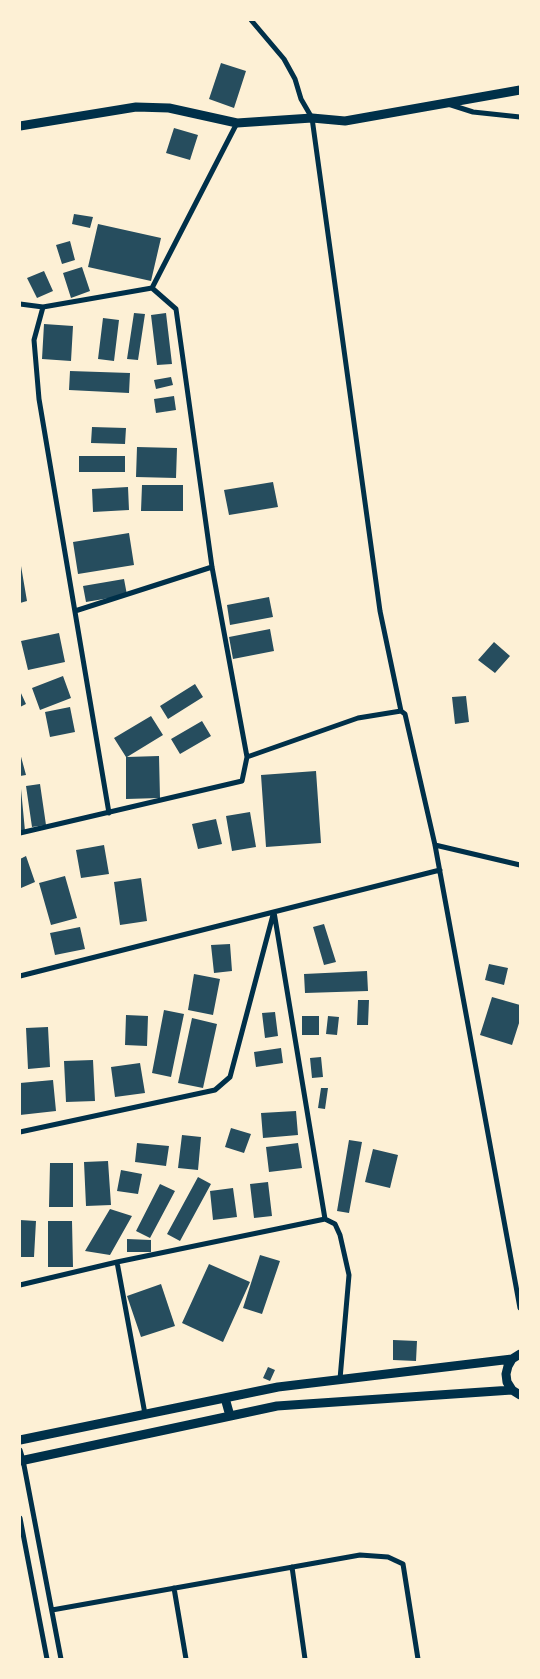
<!DOCTYPE html>
<style>
body{margin:0}
#map{position:relative;width:540px;height:1679px;overflow:hidden;background:#fdf0d5;font-family:Manrope,sans-serif}
canvas{display:block}
.frame{position:absolute;inset:0;border:21px solid #fdf0d5;pointer-events:none}
</style>
<div id="map">
<canvas width="540" height="1679"></canvas>
<div class="frame"></div>
</div>
<script>
const g = document.querySelector('canvas').getContext('2d');
g.lineJoin = 'round';
function fillPath(path, color) { g.fillStyle = color; g.fill(path, 'evenodd'); }
const shape = rows => new Path2D(rows.map(r => 'M' + r).join(''));
function trace(path, color, width, dash) { g.strokeStyle = color; g.lineWidth = width; g.lineCap = dash ? 'butt' : 'round'; g.setLineDash(dash || []); g.stroke(path); }
fillPath(shape([
 [221,63,246,71,234,108,209,99],
 [174,128,198,135,190,160,166,153],
 [74,214,93,217,90,228,72,224],
 [98,224,161,238,151,281,88,267],
 [70,241,75,260,62,264,56,245],
 [82,267,90,291,71,298,63,273],
 [44,271,53,291,37,298,27,278],
 [134,313,145,314,138,360,127,359],
 [166,313,172,364,157,365,151,315],
 [103,318,119,320,114,361,98,359],
 [44,324,73,326,71,361,42,359],
 [70,371,130,373,129,393,69,390],
 [171,377,173,385,156,389,154,380],
 [174,396,176,410,156,413,154,399],
 [92,427,126,428,125,444,91,443],
 [137,447,177,448,176,478,136,477],
 [79,456,125,456,125,472,79,472],
 [273,482,278,507,229,515,224,490],
 [142,485,183,485,183,511,141,511],
 [128,487,129,510,93,512,92,489],
 [129,533,134,565,78,574,73,542],
 [21,566,27,601,20,603,20,567],
 [124,579,127,595,86,602,83,586],
 [269,597,273,617,230,625,227,605],
 [270,629,274,651,233,659,229,637],
 [59,633,65,662,28,670,21,641],
 [494,642,510,656,495,673,478,660],
 [63,676,71,698,40,710,32,688],
 [195,684,203,697,168,719,160,706],
 [20,691,26,704,20,707],
 [466,696,469,722,455,724,452,697],
 [70,707,75,732,50,737,45,712],
 [151,716,163,735,127,757,159,756,160,798,126,799,126,757,114,738],
 [202,721,211,736,180,754,171,739],
 [20,753,26,775,20,776],
 [316,771,321,843,266,847,261,775],
 [40,784,46,825,32,827,26,786],
 [20,789,21,789,25,831,20,831],
 [250,812,256,847,232,851,226,816],
 [216,819,222,844,198,849,192,824],
 [104,845,109,874,81,878,76,850],
 [26,856,35,882,21,888,20,859],
 [65,876,77,918,51,925,39,883],
 [141,878,147,921,120,925,114,882],
 [324,924,336,962,324,965,313,927],
 [80,927,85,949,55,955,50,933],
 [230,944,232,971,214,973,211,945],
 [489,964,508,968,504,985,485,980],
 [367,971,368,991,305,993,304,974],
 [194,974,220,979,213,1015,188,1010],
 [492,997,520,1005,520,1020,512,1045,480,1035],
 [358,1000,369,1000,368,1025,357,1025],
 [164,1010,184,1014,171,1077,152,1073],
 [275,1012,278,1036,265,1038,262,1013],
 [126,1015,148,1016,147,1046,125,1045],
 [302,1016,319,1016,319,1035,302,1035],
 [328,1016,339,1017,337,1035,326,1034],
 [192,1018,217,1024,203,1088,178,1083],
 [48,1027,50,1067,28,1069,26,1028],
 [281,1048,283,1063,256,1067,254,1052],
 [321,1057,323,1077,312,1078,310,1058],
 [93,1060,95,1101,66,1102,64,1061],
 [140,1063,145,1093,115,1097,111,1067],
 [53,1080,56,1111,20,1115,20,1083],
 [321,1088,328,1088,325,1109,318,1108],
 [296,1111,298,1135,263,1138,261,1113],
 [231,1128,251,1134,244,1153,225,1147],
 [182,1135,201,1137,198,1170,178,1168],
 [349,1140,362,1142,349,1213,337,1211],
 [137,1143,169,1146,166,1166,135,1162],
 [298,1143,302,1168,269,1172,266,1147],
 [373,1149,398,1155,390,1188,365,1182],
 [108,1161,111,1205,86,1206,84,1162],
 [50,1163,73,1163,73,1207,49,1207],
 [121,1170,142,1174,138,1194,117,1191],
 [198,1177,211,1184,180,1241,167,1234],
 [268,1182,272,1216,254,1218,250,1184],
 [160,1184,175,1191,150,1238,136,1231],
 [233,1188,237,1217,213,1220,210,1191],
 [110,1209,132,1216,110,1255,85,1251],
 [20,1220,36,1221,34,1257,20,1257],
 [48,1221,72,1221,73,1267,48,1267],
 [127,1239,151,1240,151,1252,127,1252],
 [260,1255,280,1261,262,1314,243,1308],
 [209,1264,250,1282,223,1342,182,1323],
 [161,1284,175,1326,141,1337,127,1296],
 [393,1340,417,1341,416,1361,393,1360],
 [268,1367,275,1370,270,1381,263,1378]
]), '#264d5e');
trace(shape([
 [251,20,284,59,295,79,301,99,312,118,380,611,401,711],
 [448,104,473,112,520,117],
 [152,288,176,309,212,567,247,757],
 [20,304,43,307,152,288,237,123],
 [43,307,34,340,39,399,109,813],
 [75,611,212,567],
 [20,833,242,781,247,757,358,718,401,711,405,714,435,845,520,1308],
 [435,845,520,865],
 [20,976,440,870],
 [20,1132,215,1090,230,1077,273,915],
 [325,1219,335,1224,340,1235,349,1275,340,1379],
 [117,1262,145,1414],
 [20,1285,117,1262,325,1219,274,912],
 [20,1450,23,1460,61,1659],
 [20,1518,47,1659],
 [292,1567,305,1659],
 [174,1588,186,1659],
 [52,1610,360,1555,388,1557,403,1564,418,1659]
]), '#003049', 5);
trace(shape([
 [20,126,136,107,169,108,237,123,312,118,345,121,520,90],
 [520,1354,512,1359,508,1366,506,1374,507,1382,512,1390,520,1395],
 [225,1398,230,1416],
 [20,1440,278,1387,512,1359],
 [20,1461,277,1406,512,1390]
]), '#003049', 9);
</script>
